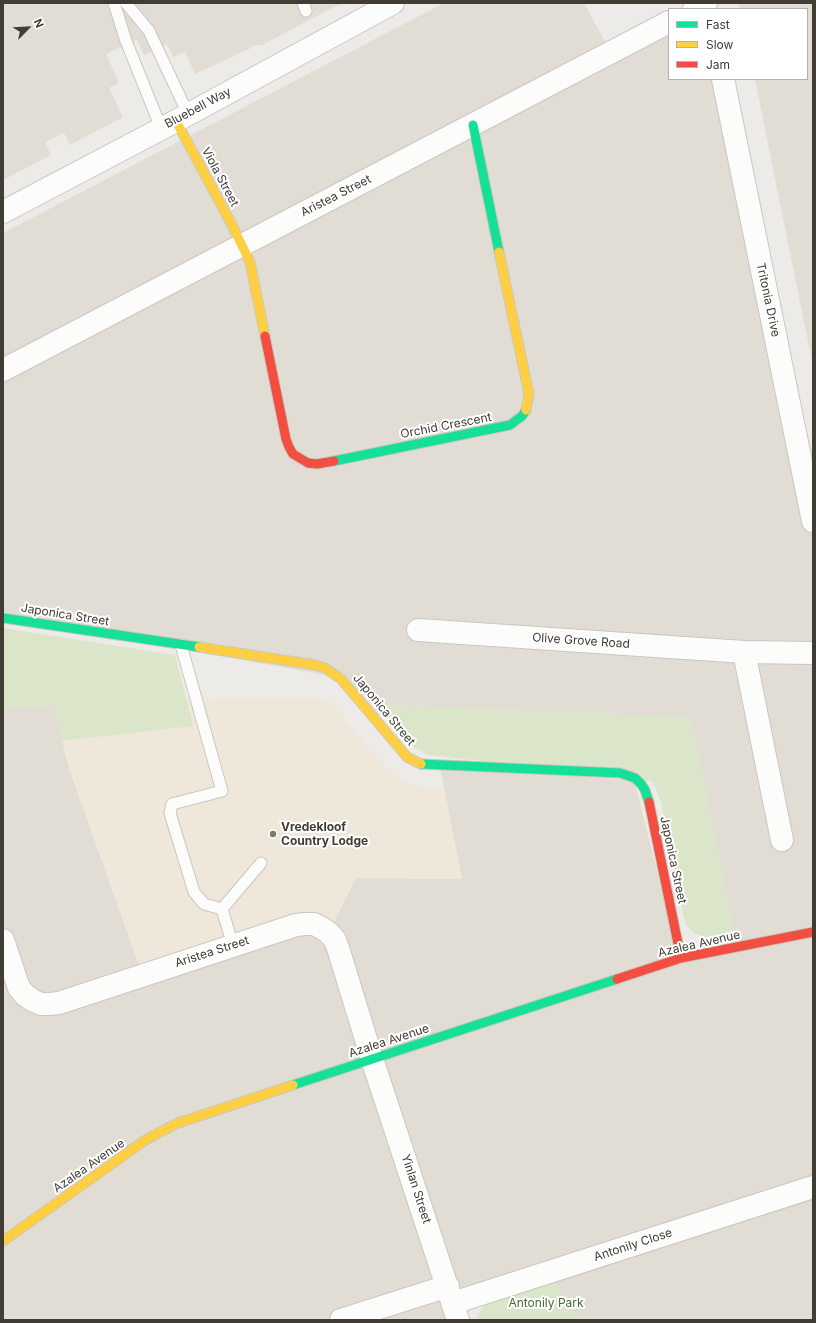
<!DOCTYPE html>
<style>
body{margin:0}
#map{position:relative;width:816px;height:1323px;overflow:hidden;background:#edebe7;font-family:Inter,sans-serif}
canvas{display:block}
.frame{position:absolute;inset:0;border:4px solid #413c34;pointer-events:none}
.legend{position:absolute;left:668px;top:8px;width:140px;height:72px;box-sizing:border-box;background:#fff;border:1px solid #b3b1ae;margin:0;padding:5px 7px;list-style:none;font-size:12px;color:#413c34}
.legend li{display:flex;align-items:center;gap:8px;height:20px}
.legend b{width:20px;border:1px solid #b3b1ae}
.north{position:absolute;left:8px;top:8px;width:40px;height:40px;-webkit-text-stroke:3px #fff;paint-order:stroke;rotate:66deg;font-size:11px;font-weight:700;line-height:16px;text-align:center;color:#413c34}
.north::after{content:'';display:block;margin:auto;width:14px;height:18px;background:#413c34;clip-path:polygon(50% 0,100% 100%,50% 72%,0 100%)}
</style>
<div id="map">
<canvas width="816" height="1323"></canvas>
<div class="frame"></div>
<ul class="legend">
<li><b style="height:5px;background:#16e098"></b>Fast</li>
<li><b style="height:5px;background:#ffcf43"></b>Slow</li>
<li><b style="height:5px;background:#f24e42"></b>Jam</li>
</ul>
<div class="north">N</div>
</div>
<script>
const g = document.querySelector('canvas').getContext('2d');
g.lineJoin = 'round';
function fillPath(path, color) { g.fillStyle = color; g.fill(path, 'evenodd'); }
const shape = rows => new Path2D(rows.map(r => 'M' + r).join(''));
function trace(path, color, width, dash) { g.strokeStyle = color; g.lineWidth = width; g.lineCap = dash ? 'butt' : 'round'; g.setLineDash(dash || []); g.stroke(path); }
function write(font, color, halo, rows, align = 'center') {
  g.font = font + ' Inter,sans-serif'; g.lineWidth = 4; g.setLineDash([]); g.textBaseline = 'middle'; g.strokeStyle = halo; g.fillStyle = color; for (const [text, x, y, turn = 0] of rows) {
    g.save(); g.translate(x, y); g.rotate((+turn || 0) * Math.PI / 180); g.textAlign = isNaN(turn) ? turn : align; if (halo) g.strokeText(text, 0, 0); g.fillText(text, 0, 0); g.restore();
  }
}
fillPath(shape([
 [3,3,342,3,262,45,251,46,251,48,195,74,185,52,173,57,167,44,144,55,137,40,106,54,119,83,109,88,123,117,70,145,64,133,45,142,51,155,3,180],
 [444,3,584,3,610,51,669,20,669,79,721,79,813,529,813,1320,581,1320,546,1272,452,1303,458,1320,3,1320,3,708,54,706,69,768,143,976,297,926,328,934,356,878,462,879,440,767,634,780,679,957,736,946,691,718,388,705,376,718,342,678,3,617,3,233],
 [739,3,813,3,813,367,755,79,807,79,807,9,740,9]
]), '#e1ddd4');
fillPath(shape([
 [186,698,328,699,385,767,406,782,425,789,444,790,462,879,356,878,334,922,326,916,318,913,305,912,293,914,138,963,69,768,62,741,192,726]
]), '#efe7da');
fillPath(shape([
 [3,628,175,655,193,726,62,741,54,706,3,708],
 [388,705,691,718,734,933,714,937,707,937,695,934,687,926,684,918,661,802,657,791,652,781,429,755,413,747,382,711],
 [553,1282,581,1320,476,1320,481,1309,488,1304]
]), '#dae5c9');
const lane = shape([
 [114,3,126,41,161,128],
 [126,3,149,31,188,114],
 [303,3,306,11],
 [181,645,222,791,172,804,170,813,194,892,204,904,222,909,233,945],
 [222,909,261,863]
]);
const street = shape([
 [694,9,706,3],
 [723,79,813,521],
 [3,212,176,121,393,3],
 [3,370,669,22],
 [418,630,744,652,813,653],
 [744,652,782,840],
 [3,940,19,988,25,995,32,1000,41,1004,50,1004,59,1003,296,925,305,924,314,924,322,928,329,933,335,940,338,948,372,1059,458,1320],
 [453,1303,813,1187],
 [341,1320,448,1286]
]);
const fast = shape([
 [473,125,499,252],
 [334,461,510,425,522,416,526,410],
 [3,618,199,647],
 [421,764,620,773,635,778,641,784,645,790,649,802],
 [293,1085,617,979]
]);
const slow = shape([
 [176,121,233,227,250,262,265,336],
 [499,252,529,394,526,410],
 [199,647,315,665,325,668,341,679,407,757,421,764],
 [3,1241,144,1141,160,1132,178,1123,293,1085]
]);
const jam = shape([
 [265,336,286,439,289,447,293,454,308,463,317,464,334,461],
 [649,802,681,958],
 [617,979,681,958,813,932]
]);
trace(lane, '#c9c7c3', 13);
trace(street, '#c9c7c3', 24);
trace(fast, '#cbc8be', 11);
trace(slow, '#cbc8be', 11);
trace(jam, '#cbc8be', 11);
trace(lane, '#fcfcfb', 11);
trace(street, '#fcfcfb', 22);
trace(fast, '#16e098', 9);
trace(slow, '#ffcf43', 9);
trace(jam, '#f24e42', 9);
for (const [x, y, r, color] of [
 [273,834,4,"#7d7973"]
]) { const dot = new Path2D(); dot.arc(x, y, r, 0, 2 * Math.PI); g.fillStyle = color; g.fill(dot); trace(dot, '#fff', 1.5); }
write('12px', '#413c34', '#fff', [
 ["Bluebell Way",198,108,-28],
 ["Viola Street",220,177,62],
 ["Aristea Street",336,196,-27],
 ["Tritonia Drive",768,300,78],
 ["Orchid Crescent",446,426,-11],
 ["Japonica Street",65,615,9],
 ["Olive Grove Road",581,641,4],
 ["Japonica Street",384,710,50],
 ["Japonica Street",673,860,78],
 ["Azalea Avenue",699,944,-13],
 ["Aristea Street",212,952,-18],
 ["Azalea Avenue",389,1041,-18],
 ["Azalea Avenue",89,1166,-35],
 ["Yinlan Street",416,1189,72],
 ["Antonily Close",633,1245,-18]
]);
write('bold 12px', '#413c34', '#fff', [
 ["Vredekloof",281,827],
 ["Country Lodge",281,841]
], 'left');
write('12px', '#466c2f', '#fff', [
 ["Antonily Park",546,1303]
]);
</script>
